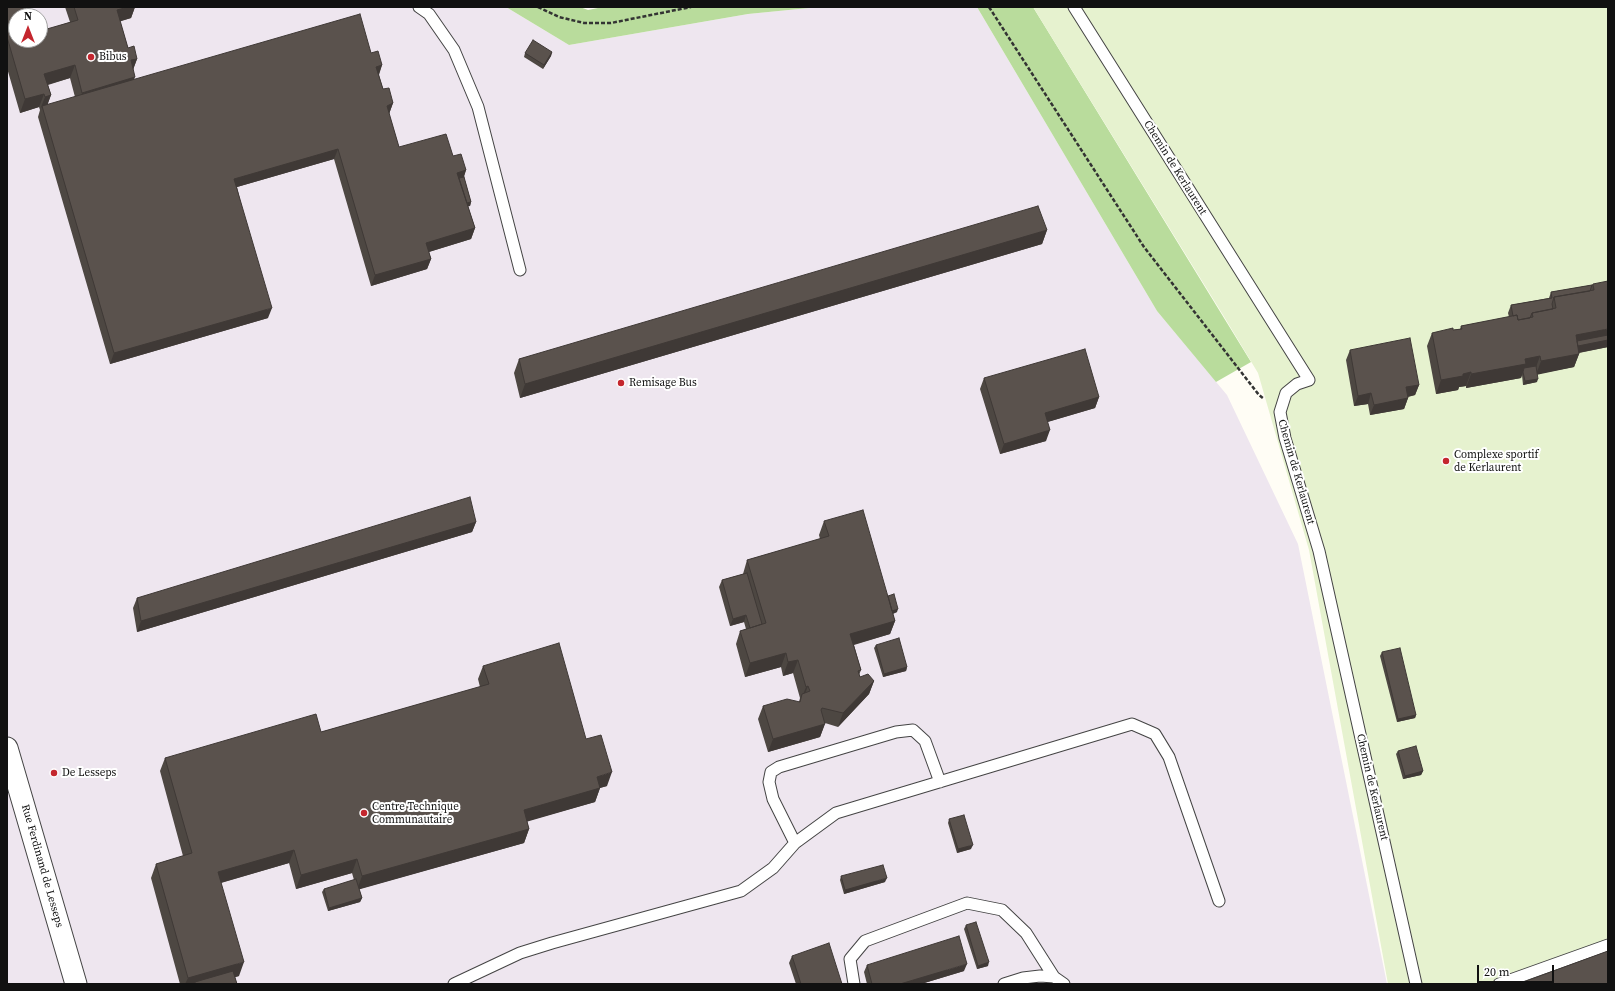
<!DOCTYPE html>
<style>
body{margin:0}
#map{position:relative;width:1615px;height:991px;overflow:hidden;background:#fffdf5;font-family:"Source Serif 4",serif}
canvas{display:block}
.frame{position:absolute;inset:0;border:8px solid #111;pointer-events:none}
.north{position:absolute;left:8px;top:8px;width:40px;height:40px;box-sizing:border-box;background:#fff;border:1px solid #a0a0a0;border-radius:50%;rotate:0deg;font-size:11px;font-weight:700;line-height:16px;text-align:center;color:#111}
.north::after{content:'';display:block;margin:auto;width:14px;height:18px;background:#c4262e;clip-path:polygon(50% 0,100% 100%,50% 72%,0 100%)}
.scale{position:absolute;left:1477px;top:965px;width:77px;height:18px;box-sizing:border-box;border:2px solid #111;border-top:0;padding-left:5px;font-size:12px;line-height:14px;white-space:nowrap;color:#111;-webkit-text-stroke:3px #fff;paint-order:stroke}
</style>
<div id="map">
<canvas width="1615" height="991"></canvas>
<div class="frame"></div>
<div class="north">N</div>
<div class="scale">20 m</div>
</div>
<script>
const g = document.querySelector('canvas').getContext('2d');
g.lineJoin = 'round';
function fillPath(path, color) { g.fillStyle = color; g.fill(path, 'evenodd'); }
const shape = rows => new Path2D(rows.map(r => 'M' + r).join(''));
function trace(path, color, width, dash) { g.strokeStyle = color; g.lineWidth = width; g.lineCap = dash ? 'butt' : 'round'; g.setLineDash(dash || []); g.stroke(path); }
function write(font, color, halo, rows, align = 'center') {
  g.font = font + ' "Source Serif 4",serif'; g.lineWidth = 4; g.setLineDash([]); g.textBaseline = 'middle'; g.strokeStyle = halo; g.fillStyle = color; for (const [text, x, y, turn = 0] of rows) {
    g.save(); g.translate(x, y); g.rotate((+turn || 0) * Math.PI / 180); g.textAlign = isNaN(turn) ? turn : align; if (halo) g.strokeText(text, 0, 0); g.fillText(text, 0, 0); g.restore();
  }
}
fillPath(shape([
 [7,7,506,7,569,45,748,14,819,7,977,7,1157,311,1227,395,1298,544,1387,984,7,984],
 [16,16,40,16,40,40,16,40]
]), '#eee6ef');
fillPath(shape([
 [506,7,580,7,588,10,603,7,819,7,748,14,569,45],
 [977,7,1033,7,1251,362,1216,382,1157,311]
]), '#b9dc9c');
fillPath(shape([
 [1033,7,1608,7,1608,984,1388,984,1309,550,1258,373,1223,315]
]), '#e6f2cf');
const service = shape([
 [419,7,429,14,454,50,478,107,520,270],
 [1074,7,1309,380,1297,384,1286,393,1280,412,1285,438,1319,551,1416,984],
 [795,843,773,799,769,782,771,772,779,767,896,732,913,730,925,741,940,782],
 [454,984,520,953,552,943,741,891,773,868,795,843,836,813,1132,724,1155,734,1169,757,1219,901],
 [854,984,850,959,865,941,967,903,1002,910,1026,933,1054,977],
 [1004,984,1023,978,1040,976,1054,977,1064,984],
 [1499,984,1608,945]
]);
const minor = shape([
 [7,748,76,984]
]);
trace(service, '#444', 13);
trace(minor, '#444', 23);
trace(shape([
 [538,7,559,17,584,23,611,23,691,7],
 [989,7,1144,247,1259,395,1264,399]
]), '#333', 2.5, [4, 2]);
trace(service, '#fff', 11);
trace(minor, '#fff', 21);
fillPath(shape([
 [7,7,16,40,70,22,65,7,135,7,131,18,120,21,128,48,137,59,133,70,134,80,371,53,382,65,379,75,383,89,393,103,389,114,399,147,453,156,466,170,464,177,471,202,470,206,468,206,475,228,471,239,429,252,431,259,427,269,371,286,334,159,237,187,268,318,110,364,38,117,40,110,39,107,20,113,7,68],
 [70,78,75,97,47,105,51,95,48,85],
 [552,52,551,56,543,69,524,57,525,53],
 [1047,230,1042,244,520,398,514,373,519,359],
 [1593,284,1608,347,1579,353,1579,354,1574,367,1537,374,1537,382,1523,385,1522,375,1521,378,1466,388,1466,386,1459,387,1458,390,1436,394,1427,346,1432,333,1460,329,1461,326,1509,317,1508,313,1511,305,1549,298,1551,292,1592,285],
 [1350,350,1419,385,1415,395,1408,397,1408,398,1404,409,1370,415,1368,404,1354,406,1346,360],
 [984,378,1099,397,1095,408,1047,422,1046,441,1000,454,980,389],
 [824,521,888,596,897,612,893,614,895,621,890,634,854,645,861,670,859,675,860,677,874,681,869,694,838,727,825,723,820,737,768,752,758,719,763,706,799,702,800,698,793,673,783,676,781,667,745,677,736,644,740,631,746,629,744,622,730,626,719,587,722,580,743,574,747,560,820,539,819,535],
 [476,522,472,532,137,632,133,608,137,598],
 [876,645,907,667,906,671,883,677,874,648],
 [1382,652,1416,715,1415,718,1397,722,1380,656],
 [483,666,586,739,607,786,600,788,595,802,527,821,529,829,524,843,359,889,362,898,360,902,328,911,322,892,324,889,354,880,352,873,296,889,289,863,221,883,239,976,235,977,237,984,180,984,151,878,156,864,183,856,160,771,165,758,321,732,480,687,478,679],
 [1398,751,1423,771,1421,775,1403,779,1396,754],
 [949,819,971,849,957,853,948,823],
 [841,876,885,882,844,894,840,880],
 [966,925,988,966,977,969,964,929],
 [792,956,842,984,796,984,789,963],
 [867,965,964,971,921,984,867,984,864,972]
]), '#4d4742');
fillPath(shape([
 [128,7,135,7,131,18,112,24,117,10],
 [552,52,551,56,543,69,544,65],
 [137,59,132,72,131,60],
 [75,65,70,78,39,87,44,74],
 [382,65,378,76,376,67],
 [135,77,130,91,77,106,82,93],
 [44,94,39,107,20,113,25,99],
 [51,95,46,109,42,106,40,110,45,97],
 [393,103,389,114,387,106],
 [338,149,334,159,230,189,234,179],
 [466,170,462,181,456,183,457,173],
 [471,202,470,206,461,208,463,205],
 [475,228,471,239,422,254,426,243],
 [1047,230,1042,244,520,398,525,384],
 [431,259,427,269,371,286,375,275],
 [272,308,268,318,110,364,114,353],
 [1608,329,1608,347,1572,354,1576,335],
 [1579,354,1574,367,1536,375,1541,361],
 [1540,356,1535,370,1523,372,1521,378,1466,388,1471,374,1525,359],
 [1471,372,1466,386,1459,387,1458,390,1436,394,1441,380],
 [1538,379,1537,382,1523,385,1525,381],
 [1419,385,1415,395,1402,398,1406,387],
 [1371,393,1368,404,1354,406,1358,396],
 [1099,397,1095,408,1041,424,1045,413],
 [1408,398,1404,409,1370,415,1374,405],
 [1050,430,1046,441,1000,454,1004,444],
 [476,522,472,532,137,632,141,621],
 [898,609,897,612,885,616,886,613],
 [746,615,744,622,730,626,733,619],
 [895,621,890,634,845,647,850,634],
 [786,653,781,667,745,677,750,663],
 [798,660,793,673,783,676,788,662],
 [907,667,906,671,883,677,884,674],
 [874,681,869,694,838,727,843,713],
 [808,686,803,699,801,700,806,687],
 [1416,715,1415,718,1397,722,1398,719],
 [825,724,820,737,768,752,773,739],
 [1423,771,1421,775,1403,779,1405,776],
 [612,772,607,786,592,790,597,777],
 [600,788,595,802,519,824,524,810],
 [529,829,524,843,357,890,362,876],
 [973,845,971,849,957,853,958,849],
 [294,850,289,863,213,885,218,872],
 [357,859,352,873,296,889,301,875],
 [887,878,885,882,844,894,845,890],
 [362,898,360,902,328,911,329,908],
 [244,962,239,976,210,984,195,982,194,984,185,984,188,978],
 [989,962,988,966,977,969,978,966],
 [967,964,964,971,921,984,900,984]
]), '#3f3936');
const building = shape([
 [7,7,25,7,28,16,16,16,16,40,40,40,40,31,78,20,74,7,128,7,117,10,128,48,134,46,137,59,131,60,135,77,82,93,75,65,44,74,51,95,45,97,44,94,25,99,7,37,7,7],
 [360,14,371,53,378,51,382,65,376,67,383,89,389,88,393,103,387,106,399,147,446,134,453,156,461,154,466,170,457,173,475,228,426,243,431,259,375,275,338,149,234,179,272,308,114,353,42,106,360,14],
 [533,40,552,52,544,65,525,53,533,40],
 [464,177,471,202,467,203,459,178,464,177],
 [1038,206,1047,230,525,384,519,359,1038,206],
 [1608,281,1608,329,1576,335,1579,354,1541,361,1540,356,1525,359,1526,364,1471,374,1471,372,1463,374,1463,376,1441,380,1432,333,1453,328,1453,330,1462,329,1461,326,1517,315,1518,320,1533,317,1532,313,1556,308,1554,297,1594,290,1593,284,1608,281],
 [1592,285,1590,291,1554,297,1552,304,1553,309,1532,313,1530,318,1518,320,1517,315,1513,316,1511,305,1552,298,1551,292,1592,285],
 [1608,335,1608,340,1578,346,1577,341,1608,335],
 [1410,338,1419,385,1406,387,1408,398,1374,405,1371,393,1358,396,1350,350,1410,338],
 [1085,349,1099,397,1045,413,1050,430,1004,444,984,378,1085,349],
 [1536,366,1538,379,1525,381,1523,372,1524,368,1536,366],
 [470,497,476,522,141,621,137,598,470,497],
 [863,510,895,621,850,634,861,670,858,671,860,677,868,674,874,681,843,713,822,708,821,710,825,724,773,739,763,706,787,699,800,702,802,694,810,691,808,686,806,687,798,660,788,662,786,653,750,663,740,631,766,623,747,560,829,536,824,521,863,510],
 [747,573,762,624,750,628,746,615,733,619,722,580,747,573],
 [894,594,898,609,892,611,888,596,894,594],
 [899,638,907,667,884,674,876,645,899,638],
 [559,643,586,739,601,735,612,772,597,777,600,788,524,810,529,829,362,876,357,859,301,875,294,850,218,872,244,962,188,978,156,864,192,853,165,758,316,714,321,732,489,684,483,666,559,643],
 [1400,648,1416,715,1398,719,1382,652,1400,648],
 [1416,746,1423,771,1405,776,1398,751,1416,746],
 [964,815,973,845,958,849,949,819,964,815],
 [883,865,887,878,845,890,841,876,883,865],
 [356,879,362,898,329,908,324,889,356,879],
 [976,922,989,962,978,966,966,925,976,922],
 [959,936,967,964,900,984,872,984,867,965,959,936],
 [829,943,842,984,801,984,792,956,829,943],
 [1608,951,1608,984,1518,984,1608,951],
 [233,971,237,984,195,984,195,982,233,971]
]);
fillPath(building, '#5a524d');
trace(building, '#3f3936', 1);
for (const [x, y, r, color] of [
 [91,57,4,"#c4262e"],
 [621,383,4,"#c4262e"],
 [1446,461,4,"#c4262e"],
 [54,773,4,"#c4262e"],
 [364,813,4,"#c4262e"]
]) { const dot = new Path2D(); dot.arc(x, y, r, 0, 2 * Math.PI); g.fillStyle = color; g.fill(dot); trace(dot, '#fff', 1.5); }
write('11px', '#111', '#fff', [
 ["Bibus",99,57],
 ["Remisage Bus",629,383],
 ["Complexe sportif",1454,455],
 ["de Kerlaurent",1454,468],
 ["De Lesseps",62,773],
 ["Centre Technique",372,807],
 ["Communautaire",372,820]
], 'left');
write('11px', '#111', '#fff', [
 ["Chemin de Kerlaurent",1175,168,58],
 ["Chemin de Kerlaurent",1296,472,74],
 ["Chemin de Kerlaurent",1372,787,77],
 ["Rue Ferdinand de Lesseps",42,866,74]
]);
</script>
